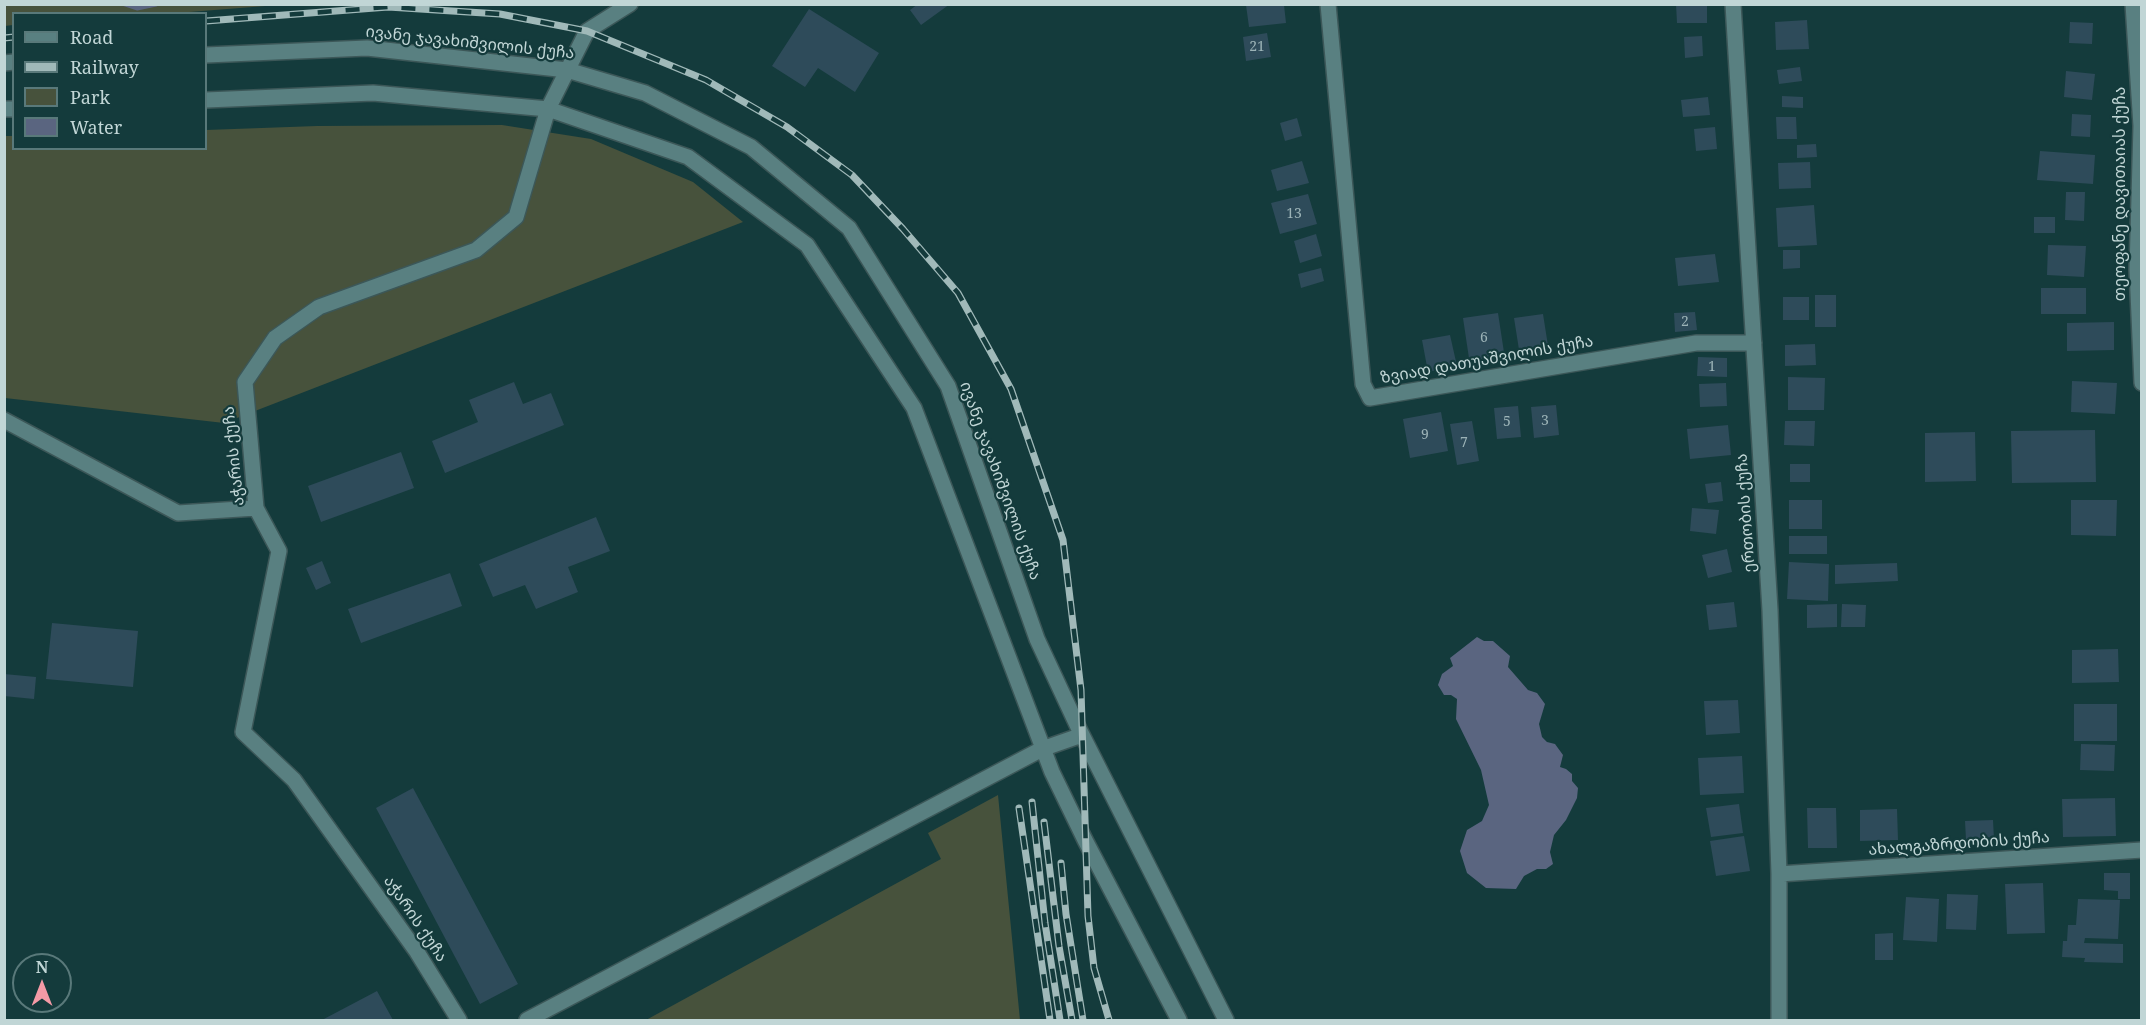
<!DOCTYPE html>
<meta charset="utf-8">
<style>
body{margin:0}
#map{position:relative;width:2146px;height:1025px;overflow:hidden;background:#143b3c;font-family:"Noto Serif",serif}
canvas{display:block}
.frame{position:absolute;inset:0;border:6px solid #c1d6d6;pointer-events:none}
.legend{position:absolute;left:12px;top:12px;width:195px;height:138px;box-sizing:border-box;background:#143b3c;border:2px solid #59797a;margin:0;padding:8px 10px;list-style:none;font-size:18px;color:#c1d6d6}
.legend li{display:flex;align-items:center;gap:12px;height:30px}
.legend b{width:30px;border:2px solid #59797a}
.north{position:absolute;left:12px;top:953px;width:60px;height:60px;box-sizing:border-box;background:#143b3c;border:2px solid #59797a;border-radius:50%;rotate:0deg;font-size:16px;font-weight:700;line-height:24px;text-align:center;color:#c1d6d6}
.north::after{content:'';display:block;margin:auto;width:21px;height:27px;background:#f49aa6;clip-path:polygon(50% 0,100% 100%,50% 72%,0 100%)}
</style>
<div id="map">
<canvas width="2146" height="1025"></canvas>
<div class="frame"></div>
<ul class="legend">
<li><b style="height:8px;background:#598081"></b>Road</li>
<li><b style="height:8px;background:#a0b9b9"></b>Railway</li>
<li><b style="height:16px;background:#47523c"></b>Park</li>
<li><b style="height:16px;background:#5a6580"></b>Water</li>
</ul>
<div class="north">N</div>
</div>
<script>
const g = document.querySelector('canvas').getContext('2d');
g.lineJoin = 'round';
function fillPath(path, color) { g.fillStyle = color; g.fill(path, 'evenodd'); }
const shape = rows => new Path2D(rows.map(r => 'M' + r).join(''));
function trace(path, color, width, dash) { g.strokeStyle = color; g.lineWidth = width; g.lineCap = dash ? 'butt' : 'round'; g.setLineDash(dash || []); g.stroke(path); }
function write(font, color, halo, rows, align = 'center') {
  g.font = font + ' "Noto Serif","Noto Sans Georgian",serif'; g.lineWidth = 4.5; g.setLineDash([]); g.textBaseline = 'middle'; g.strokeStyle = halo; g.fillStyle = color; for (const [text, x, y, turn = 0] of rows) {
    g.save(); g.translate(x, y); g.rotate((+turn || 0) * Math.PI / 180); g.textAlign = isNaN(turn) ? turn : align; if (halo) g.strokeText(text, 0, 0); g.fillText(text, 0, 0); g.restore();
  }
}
fillPath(shape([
 [5,4,278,4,278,5,164,14,14,14,13,25,5,26],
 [502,125,591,139,693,182,743,222,224,423,5,398,4,136,13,136,14,148,206,148,206,130,317,126],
 [998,795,1020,1020,646,1020,941,859,928,833]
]), '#47523c');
fillPath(shape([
 [1477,637,1484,641,1493,641,1510,656,1508,667,1528,690,1537,693,1545,704,1539,724,1542,737,1547,742,1555,744,1563,755,1560,767,1566,769,1572,774,1572,781,1578,788,1577,798,1566,820,1554,835,1550,852,1553,864,1546,869,1537,869,1524,876,1516,889,1486,888,1467,873,1460,851,1467,830,1482,821,1489,805,1481,770,1456,719,1457,699,1451,695,1444,695,1438,685,1442,674,1453,666,1450,658]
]), '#5a6580');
trace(shape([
 [125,4,137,8,156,4]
]), '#5a6580', 5);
fillPath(shape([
 [918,4,950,4,921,25,910,10],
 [1676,4,1707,4,1707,23,1677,23],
 [1246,5,1284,5,1286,23,1249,27],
 [809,9,879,53,855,92,818,68,805,87,772,66],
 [1807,20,1809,49,1776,50,1775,22],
 [2070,22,2093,23,2092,44,2069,43],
 [1267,33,1271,57,1246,61,1243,37],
 [1702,36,1703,56,1685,58,1684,37],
 [1800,67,1802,81,1779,84,1777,70],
 [2066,71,2095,74,2092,100,2064,97],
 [1782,96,1803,97,1803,108,1782,107],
 [1708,97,1710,115,1683,117,1681,100],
 [2072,114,2091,115,2090,137,2071,136],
 [1776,117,1796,117,1797,139,1777,139],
 [1297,118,1302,136,1285,141,1280,123],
 [1715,127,1717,149,1696,151,1694,129],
 [1816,144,1817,157,1797,158,1797,145],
 [2040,151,2095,155,2093,184,2037,180],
 [1302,161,1309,183,1277,191,1271,170],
 [1810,162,1811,188,1779,189,1778,163],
 [2066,192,2085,192,2084,221,2065,220],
 [1308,194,1317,224,1280,234,1271,203],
 [1814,205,1817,245,1778,247,1776,208],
 [2034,217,2055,217,2055,233,2034,233],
 [1316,234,1322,256,1300,263,1294,241],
 [2048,245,2086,246,2084,277,2047,275],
 [1783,250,1800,250,1800,268,1783,269],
 [1715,254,1719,282,1678,286,1675,258],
 [1321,268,1324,281,1301,288,1298,274],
 [2041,288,2086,288,2086,314,2041,314],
 [1815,295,1836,295,1836,327,1815,327],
 [1783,297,1809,297,1809,320,1783,320],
 [1695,312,1697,330,1675,332,1674,313],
 [1498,313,1505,359,1470,365,1463,318],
 [1543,314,1549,352,1520,356,1514,318],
 [2114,322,2114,350,2067,351,2067,323],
 [1450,335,1457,366,1428,372,1422,340],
 [1815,344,1816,365,1785,366,1785,345],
 [1698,357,1727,358,1727,377,1697,376],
 [1788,377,1825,378,1824,410,1788,410],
 [2072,381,2117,383,2115,414,2071,412],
 [514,382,523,404,551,393,564,425,445,473,432,441,478,422,469,400],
 [1726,383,1727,406,1700,407,1699,384],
 [1556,405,1559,435,1534,438,1531,407],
 [1518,406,1521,437,1497,439,1494,408],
 [1441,412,1448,451,1410,458,1403,419],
 [1472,421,1479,461,1457,465,1450,424],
 [1785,421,1815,421,1814,446,1784,445],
 [1728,425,1731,455,1690,459,1687,429],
 [2095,430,2096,482,2012,483,2011,431],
 [1975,432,1976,481,1925,482,1925,433],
 [401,452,414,488,321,522,308,486],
 [1790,464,1810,464,1810,482,1790,482],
 [1721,482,1723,501,1708,503,1705,484],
 [1789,500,1822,500,1822,529,1789,529],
 [2071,500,2117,500,2116,536,2071,535],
 [1692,508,1719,510,1716,534,1690,531],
 [596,517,610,551,568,567,578,592,536,609,525,585,493,597,479,564],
 [1789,536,1827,536,1827,554,1789,554],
 [1727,549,1732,572,1708,578,1702,555],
 [322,561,331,583,316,590,306,568],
 [1789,562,1829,564,1828,601,1787,599],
 [1897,563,1898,581,1835,584,1835,565],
 [450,573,462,606,361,643,348,609],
 [1734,602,1737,627,1709,630,1706,605],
 [1837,604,1837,627,1807,628,1807,605],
 [1842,604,1866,605,1865,627,1841,627],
 [52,623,138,631,133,687,46,679],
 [2118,649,2119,682,2072,683,2072,650],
 [4,674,36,677,34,699,4,696],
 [1738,700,1740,733,1706,735,1704,701],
 [2074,704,2117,704,2117,741,2074,741],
 [2081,744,2115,745,2114,771,2080,770],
 [1742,756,1744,793,1700,795,1698,758],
 [413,788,518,984,480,1004,376,808],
 [2115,798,2116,836,2063,837,2062,799],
 [1739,804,1743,833,1711,837,1706,808],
 [1807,808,1836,808,1837,848,1808,848],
 [1897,809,1898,840,1860,841,1860,810],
 [1993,820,1994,839,1966,840,1965,821],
 [1744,836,1750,871,1716,876,1710,841],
 [2104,873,2130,873,2130,899,2118,899,2118,891,2104,890],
 [2043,883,2045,933,2007,934,2005,884],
 [1947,894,1978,895,1976,930,1946,929],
 [1906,897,1939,899,1937,942,1903,940],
 [2078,899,2120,900,2118,939,2085,938,2084,943,2123,944,2123,963,2084,962,2085,958,2062,957,2063,941,2067,941,2068,925,2076,925],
 [1893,933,1893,960,1875,960,1875,934],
 [377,991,393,1020,322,1020]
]), '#2e4b5a');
const street = shape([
 [1328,4,1363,384,1370,398,1696,343,1754,343],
 [1733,4,1770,610,1779,874,1779,1020],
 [2133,4,2141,126,2137,270,2142,383],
 [206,55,367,48,567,70,645,93,751,147,849,228,948,386,1037,639,1078,727,1226,1020],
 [4,63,14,62],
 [206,100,373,93,548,109,688,157,807,245,914,408,1052,772,1085,840,1179,1020],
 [4,109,14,109],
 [4,420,178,513,256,508],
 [1779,874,2142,850],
 [459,1020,417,952,294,780,243,732,279,551,256,508,245,382,275,338,319,307,476,250,516,217,548,109,587,31,630,4],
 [527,1020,1042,749,1082,735]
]);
trace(street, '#3c5758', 18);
trace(street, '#598081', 15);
const rail = shape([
 [206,21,388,7,500,14,587,31,706,80,787,127,852,175,903,229,958,293,1011,389,1063,540,1081,690,1088,916,1094,968,1109,1020],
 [4,38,14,37],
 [1032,802,1045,923,1060,1020],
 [1019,808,1050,1020],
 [1044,822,1059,946,1072,1020],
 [1061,863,1066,914,1083,1020]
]);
trace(rail, '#a0b9b9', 7);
trace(rail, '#143b3c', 4.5, [14]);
write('14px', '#9cb3b7', null, [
 ["21",1257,47],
 ["13",1294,214],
 ["2",1685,322],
 ["6",1484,338],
 ["1",1712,367],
 ["3",1545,421],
 ["5",1507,422],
 ["9",1425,435],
 ["7",1464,443]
]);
write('16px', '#c1d6d6', '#143b3c', [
 ["ივანე ჯავახიშვილის ქუჩა",470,43,6],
 ["თეოფანე დავითაიას ქუჩა",2120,194,-90],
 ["ზვიად დათუაშვილის ქუჩა",1487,360,-10],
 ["აჭარის ქუჩა",234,456,-96],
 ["ივანე ჯავახიშვილის ქუჩა",1000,481,70],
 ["ერთობის ქუჩა",1746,513,-94],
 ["ახალგაზრდობის ქუჩა",1959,844,-4],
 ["აჭარის ქუჩა",415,919,56]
]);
</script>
